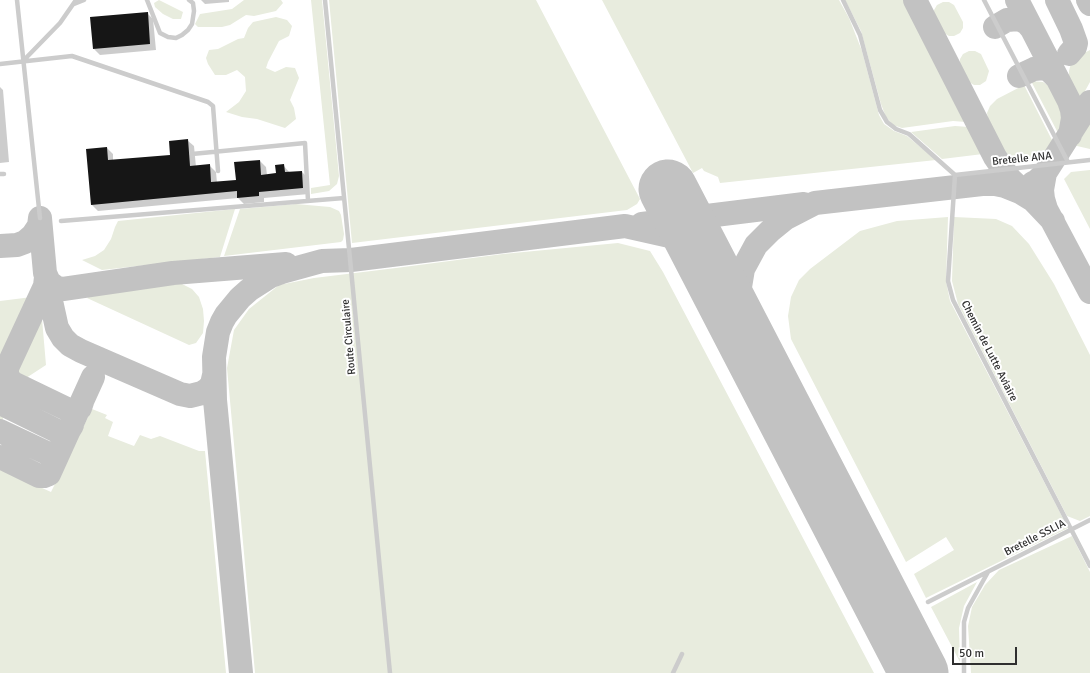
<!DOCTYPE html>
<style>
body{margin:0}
#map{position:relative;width:1090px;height:673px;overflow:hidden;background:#fff;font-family:Signika,sans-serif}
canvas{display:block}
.scale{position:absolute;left:952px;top:647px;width:65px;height:18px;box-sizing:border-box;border:2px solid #2f2f2f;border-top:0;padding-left:5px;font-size:12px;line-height:14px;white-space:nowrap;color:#2f2f2f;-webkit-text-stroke:3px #fff;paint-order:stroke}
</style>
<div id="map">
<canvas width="1090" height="673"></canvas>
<div class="scale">50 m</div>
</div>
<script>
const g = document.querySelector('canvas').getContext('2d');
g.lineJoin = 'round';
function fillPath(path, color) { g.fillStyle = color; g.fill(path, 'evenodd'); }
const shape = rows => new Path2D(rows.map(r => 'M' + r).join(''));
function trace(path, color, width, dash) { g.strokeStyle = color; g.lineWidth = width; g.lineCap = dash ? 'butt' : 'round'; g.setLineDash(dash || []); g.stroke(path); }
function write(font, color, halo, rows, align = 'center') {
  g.font = font + ' Signika,sans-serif'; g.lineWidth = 4; g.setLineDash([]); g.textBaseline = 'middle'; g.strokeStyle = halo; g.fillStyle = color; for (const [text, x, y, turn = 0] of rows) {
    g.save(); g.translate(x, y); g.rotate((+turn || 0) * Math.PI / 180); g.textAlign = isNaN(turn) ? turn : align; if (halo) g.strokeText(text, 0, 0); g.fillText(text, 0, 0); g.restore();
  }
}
fillPath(shape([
 [159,0,183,12,181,19,173,19,163,14,155,7,154,3],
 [244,0,281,0,283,3,276,11,254,16,246,15,230,25,222,27,198,27,195,24,200,14,232,9],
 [311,0,322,0,339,176,337,184,329,191,311,194,311,188,330,185],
 [329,0,536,0,640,199,637,204,627,210,352,243],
 [602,0,839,0,849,18,862,51,879,115,884,124,894,131,907,136,936,160,720,183,718,177,704,171,702,168,693,173],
 [845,0,904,0,966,122,953,121,902,128,893,125,886,117,881,104,861,31],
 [943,2,949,2,954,5,963,22,963,28,960,33,954,36,949,36,942,32,934,16,934,10,937,5],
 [276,17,287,20,292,26,289,36,279,41,268,62,266,68,275,72,286,67,295,68,299,78,290,100,294,108,296,119,285,128,257,119,242,117,226,112,239,102,246,91,245,77,237,70,226,75,215,75,208,64,206,58,209,50,218,49,238,39,244,38,248,28,253,22],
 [1090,50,1090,82,1080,100,1069,79,1069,71,1071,63,1074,58],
 [969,51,975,51,981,54,989,71,986,81,980,85,974,85,967,81,960,66,960,59,963,54],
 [1031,81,1043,82,1049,86,1055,93,1062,110,1063,118,1062,125,1058,133],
 [1024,85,1053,142,1042,159,1015,163,1010,162,1001,146,989,123,987,113,990,106,997,99],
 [1090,121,1090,149,1077,146,1075,145],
 [955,126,969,127,983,154,942,159,911,132],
 [1090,170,1090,229,1064,179,1071,172],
 [296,204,330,207,339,211,341,215,344,234,343,240,341,242,224,256,240,209],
 [235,209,220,257,102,270,82,260,95,256,104,250,111,239,115,227,118,221],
 [948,217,946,281,950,301,1068,528,926,598,914,574,954,550,946,537,906,562,791,339,788,316,791,297,799,280,810,269,860,231,897,221],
 [954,217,996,219,1012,226,1029,244,1054,284,1090,355,1090,516,1080,521,1067,516,958,304,952,281],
 [618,243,650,251,663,272,874,673,255,673,227,368,234,330,249,309,279,285,314,278,396,268,503,254],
 [161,281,173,281,182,284,192,289,199,297,203,309,204,321,203,333,196,343,189,345,87,298,95,292,106,288],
 [40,296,46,365,20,382,0,425,0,301],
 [92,409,107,415,105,418,113,422,108,436,134,446,140,435,151,439,160,436,199,451,205,451,226,673,0,673,0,469,51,492],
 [1072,536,1090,572,1090,673,971,673,968,626,972,607,985,585,999,570],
 [977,582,964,606,959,628,960,662,931,607]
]), '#e8ecde');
fillPath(shape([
 [201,0,229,0,229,2,205,4],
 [147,13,153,19,156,50,100,55,94,49],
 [0,87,3,90,9,162,0,163],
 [187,140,194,146,196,167,210,166,216,172,217,183,237,181,260,161,266,167,267,175,277,174,283,165,290,173,302,172,308,178,309,194,264,198,264,202,244,204,238,198,98,211,92,205,87,150,107,148,113,154,113,161,171,156]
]), '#0003');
trace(shape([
 [915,0,995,157,1010,179,1024,192],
 [1017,0,1069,101,1072,110,1073,118,1070,135],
 [1057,0,1071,29,1076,43,1075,47,1069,54],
 [1088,0,1090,4],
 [995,27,1007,20,1019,19,1027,23,1032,29],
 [1019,76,1034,69,1044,68,1050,71,1057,78],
 [1045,173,1042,190,1043,199,1046,209,1090,292],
 [1033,183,1037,181,1045,173,1090,102],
 [40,218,45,273,49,282,57,288,63,289,173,273,286,264],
 [642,224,804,204],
 [0,246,17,245,25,242,33,235,39,226,40,218],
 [46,278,57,328,63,338,70,345,81,351,180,394,190,396,202,393,208,389,212,384,214,375],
 [746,339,741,319,739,293,743,269,756,245,770,231,786,218,815,203,982,184,995,184,1005,186,1020,192,1033,200,1053,221],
 [7,368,7,374,9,379,13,383,69,410,80,408,82,402],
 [0,383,45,286,46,277],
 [0,403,59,432,64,432,69,430,72,425],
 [0,431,49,454,55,454,59,452,61,447],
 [0,457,39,476,44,476,49,474,93,377],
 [241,673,215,400,214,357,218,332,222,322,226,315,240,298,249,290,271,276,282,272,322,261,351,260,625,226,674,237,688,242,698,252,709,268]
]), '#c2c2c2', 24);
trace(shape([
 [668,189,919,673]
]), '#c2c2c2', 59);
fillPath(shape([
 [148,12,150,44,93,49,90,17],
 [188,139,190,166,210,164,211,182,236,180,234,162,260,160,261,175,276,173,275,165,284,164,285,172,302,171,303,188,259,192,259,196,237,198,237,191,91,205,86,149,107,147,108,160,170,155,169,141]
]), '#161616');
trace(shape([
 [17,0,40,218],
 [147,0,160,33,168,37,176,38,182,35,188,30,192,24,194,11,193,3,189,0],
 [325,0,390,673],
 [843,0,860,35,880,110,887,122,896,129,909,134,955,175,948,281,953,300,1090,566],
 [984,0,1068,162],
 [74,4,84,0],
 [23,61,60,23,76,0],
 [0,64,72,56,208,102,213,106,218,171],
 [192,154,305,143,308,201],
 [0,174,4,174],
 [955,175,1090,160],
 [61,221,344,198],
 [928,602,1090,520],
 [673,673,682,654],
 [964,673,964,622,968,608,988,572]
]), '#ccc', 4.5);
write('11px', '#2f2f2f', '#fff', [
 ["Bretelle ANA",1022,159,-6],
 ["Route Circulaire",349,337,-95],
 ["Chemin de Lutte Aviaire",989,351,63],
 ["Bretelle SSLIA",1035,538,-27]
]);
</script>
